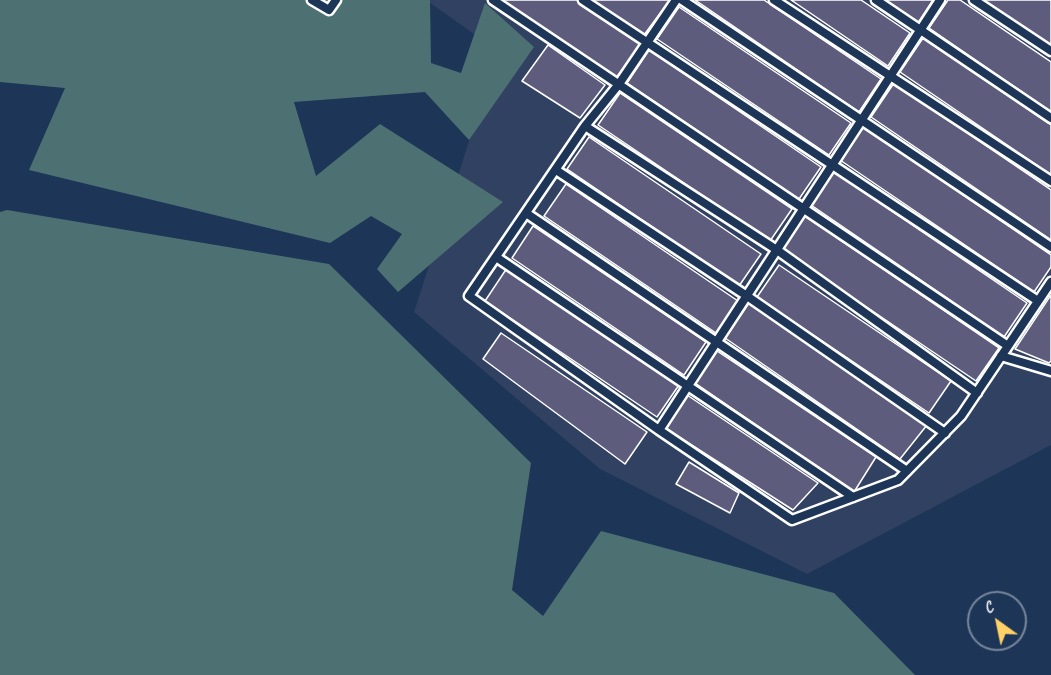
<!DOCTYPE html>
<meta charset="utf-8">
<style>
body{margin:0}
#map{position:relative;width:1051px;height:675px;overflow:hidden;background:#1d3557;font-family:Caveat,sans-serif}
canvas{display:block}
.north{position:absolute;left:967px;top:591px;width:60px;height:60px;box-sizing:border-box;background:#1d3557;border:2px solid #77869a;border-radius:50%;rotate:327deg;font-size:16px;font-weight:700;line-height:24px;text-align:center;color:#fff}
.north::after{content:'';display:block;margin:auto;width:21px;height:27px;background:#ffd166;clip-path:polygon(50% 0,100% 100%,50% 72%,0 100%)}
</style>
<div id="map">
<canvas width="1051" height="675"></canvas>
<div class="north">С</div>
</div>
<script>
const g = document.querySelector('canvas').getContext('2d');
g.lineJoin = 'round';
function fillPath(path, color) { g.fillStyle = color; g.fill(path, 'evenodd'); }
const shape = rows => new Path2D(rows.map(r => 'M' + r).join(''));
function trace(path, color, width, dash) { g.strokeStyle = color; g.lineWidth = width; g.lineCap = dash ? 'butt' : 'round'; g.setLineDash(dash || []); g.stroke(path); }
fillPath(shape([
 [426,0,1051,0,1051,445,807,574,600,469,414,312,498,51]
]), '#304162');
fillPath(shape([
 [0,0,430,0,431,63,461,73,485,3,534,47,469,140,425,92,294,102,316,176,380,124,503,202,398,292,377,269,402,234,371,216,330,243,29,170,65,88,0,82],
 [7,210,329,264,531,463,512,590,543,616,601,531,834,593,915,675,0,675,0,212]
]), '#4d7173');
const building = shape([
 [498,0,577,0,642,44,616,78,498,0],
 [592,0,670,0,644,35,592,0],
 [695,0,764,0,881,79,859,112,695,0],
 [791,0,861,0,910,33,888,66,791,0],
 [885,0,933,0,918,23,885,0],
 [948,0,960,0,1051,62,1051,112,929,28,948,0],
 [982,0,1051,0,1051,47,982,0],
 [679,7,851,123,829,155,657,39,679,7],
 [923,38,1051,125,1051,175,900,72,923,38],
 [548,45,605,85,580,118,522,81,548,45],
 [649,50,821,167,799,199,627,83,649,50],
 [894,83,1051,190,1051,240,871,117,894,83],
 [620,93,792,209,770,241,598,125,620,93],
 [863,127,1051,255,1051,267,1034,292,840,160,863,127],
 [589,137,761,254,739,286,567,169,589,137],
 [833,171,1027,303,1004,337,811,205,833,171],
 [566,184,738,301,716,333,544,216,566,184],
 [805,216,999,348,976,381,782,250,805,216],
 [533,226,706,342,684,375,512,258,533,226],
 [779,265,951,381,929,413,757,297,779,265],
 [507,268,679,385,657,417,485,301,507,268],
 [1051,295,1051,361,1049,363,1015,349,1051,295],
 [749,303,927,425,900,459,725,338,749,303],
 [501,333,647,432,625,464,483,359,501,333],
 [717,351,876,457,854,492,695,383,717,351],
 [687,395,818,483,793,510,665,428,687,395],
 [689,462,739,493,730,513,676,484,689,462]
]);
fillPath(building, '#5d5c7d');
trace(building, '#fff', 1.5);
const lane = shape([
 [312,0,329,10,336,0],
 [493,0,1008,346],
 [583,0,1038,301],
 [682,0,1051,247],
 [774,0,1051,181],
 [876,0,1051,118],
 [940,0,659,430,792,520,898,480,961,416,1051,282],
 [974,0,1051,51],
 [585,126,777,250,977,393],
 [556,170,747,296,945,433],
 [526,213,907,471],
 [496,257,853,497],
 [1001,356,1051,371],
 [659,430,469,296,585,126,619,84,676,0]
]);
trace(lane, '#fff', 13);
trace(lane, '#1d3557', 8);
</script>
